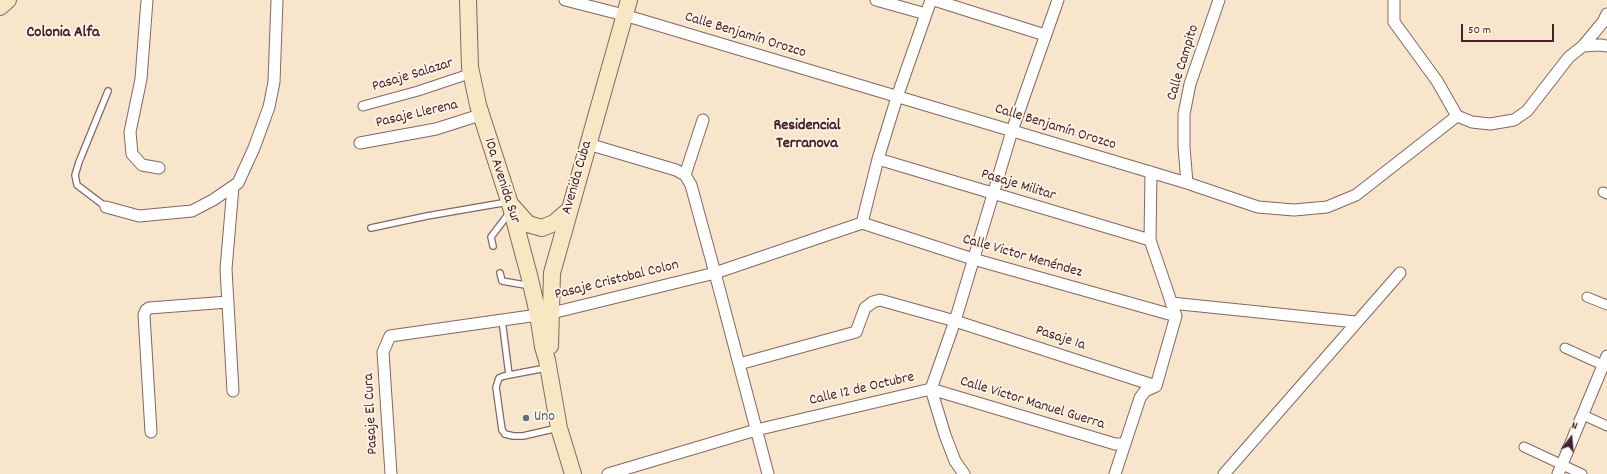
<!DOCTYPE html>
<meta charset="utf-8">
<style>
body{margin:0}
#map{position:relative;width:1607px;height:474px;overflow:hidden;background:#f7e6cc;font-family:Dekko,sans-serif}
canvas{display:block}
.north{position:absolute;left:1551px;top:418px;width:40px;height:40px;-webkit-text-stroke:3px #fcf5e5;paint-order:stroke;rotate:16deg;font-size:11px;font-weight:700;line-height:16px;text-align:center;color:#4a1f2b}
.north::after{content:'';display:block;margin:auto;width:14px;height:18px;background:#4a1f2b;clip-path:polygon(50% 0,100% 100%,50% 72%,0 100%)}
.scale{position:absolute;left:1461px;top:24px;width:93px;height:18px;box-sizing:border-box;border:2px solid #4a1f2b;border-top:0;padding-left:5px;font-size:12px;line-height:14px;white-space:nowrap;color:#4a1f2b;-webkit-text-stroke:3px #fcf5e5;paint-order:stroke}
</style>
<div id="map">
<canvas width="1607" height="474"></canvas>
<div class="north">N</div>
<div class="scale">50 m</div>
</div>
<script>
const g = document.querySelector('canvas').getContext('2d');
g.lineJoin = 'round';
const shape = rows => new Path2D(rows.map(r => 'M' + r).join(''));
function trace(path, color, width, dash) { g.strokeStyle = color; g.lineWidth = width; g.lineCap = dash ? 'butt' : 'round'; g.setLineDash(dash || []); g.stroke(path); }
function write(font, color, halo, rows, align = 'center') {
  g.font = font + ' Dekko,sans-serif'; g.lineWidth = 3.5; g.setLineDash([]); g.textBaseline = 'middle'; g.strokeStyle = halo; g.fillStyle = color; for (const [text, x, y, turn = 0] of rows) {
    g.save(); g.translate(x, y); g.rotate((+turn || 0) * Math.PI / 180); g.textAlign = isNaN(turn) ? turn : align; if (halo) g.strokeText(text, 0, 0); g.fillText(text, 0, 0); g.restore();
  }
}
const service = shape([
 [106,207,77,185,75,175,79,162,108,91],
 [371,228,427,216,508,202],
 [493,246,491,237,510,212],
 [500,273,502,281,531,286],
 [502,320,509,375],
 [546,368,504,376,499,378,496,387,502,430,505,434,513,436,523,436,558,428]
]);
const pedestrian = shape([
 [363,106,418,91,472,73],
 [1603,192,1607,194],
 [1587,297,1607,305],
 [1565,348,1607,367],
 [1583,415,1607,426],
 [1524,447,1582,474]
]);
const minor = shape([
 [147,0,141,79,130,132,132,154,142,165,159,168],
 [565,0,624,15,1187,183,1258,207,1294,210,1327,207,1356,195,1457,116],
 [876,0,926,14],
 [934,0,1045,35],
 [1394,0,1394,22,1437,81,1457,116,1472,122,1490,124,1514,120,1527,111,1569,57,1583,46,1600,45,1607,46],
 [1583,46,1603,22,1607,14],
 [360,143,436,129,480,115],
 [588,144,676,170,685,175,691,185,715,273,768,474],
 [878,159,1150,240],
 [685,175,703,120],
 [1187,183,1184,147,1184,114,1190,84,1219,0],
 [106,207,139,216,192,211,213,200,238,183,254,148,269,107,274,82,277,0],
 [862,223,973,259,1176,316],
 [862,223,878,159,897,97,931,0],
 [1171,303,1356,322],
 [739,364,856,332,865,308,873,302,880,300,955,321,1156,386],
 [931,389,955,321,1012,131,1058,0],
 [931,389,945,435,955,461,964,474],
 [233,391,226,269,233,187],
 [151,432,144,315,146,310,149,308,228,302],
 [391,474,383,352,390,336,552,313,715,273,862,223],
 [608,474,756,430,931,389,1115,444,1124,444],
 [1115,474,1140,398,1145,391,1156,386,1176,316,1150,240,1151,172],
 [1224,474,1400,273],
 [1558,474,1607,356]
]);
const secondary = shape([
 [468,0,470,67,478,105,510,204,529,275,538,314,543,347,547,360,559,428,573,474],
 [0,7,8,0],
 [512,206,528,224,542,228,554,223,569,210],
 [550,346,552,273,629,0]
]);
trace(service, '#876563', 8);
trace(pedestrian, '#876563', 11);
trace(minor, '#876563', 13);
trace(secondary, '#876563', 18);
trace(service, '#fff', 5.5);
trace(pedestrian, '#fff', 9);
trace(minor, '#fff', 11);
trace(secondary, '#f7e8c3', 16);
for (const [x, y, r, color] of [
 [526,418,4,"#5c6f8a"]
]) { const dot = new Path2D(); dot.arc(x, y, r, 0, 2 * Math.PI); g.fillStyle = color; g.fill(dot); trace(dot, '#fcf5e5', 1.5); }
write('15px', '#4a1f2b', '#fcf5e5', [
 ["Calle Benjamín Orozco",745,36,17],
 ["Calle Campito",1184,63,-73],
 ["Pasaje Salazar",413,76,-17],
 ["Pasaje Llerena",417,115,-13],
 ["Calle Benjamín Orozco",1055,128,17],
 ["Avenida Cuba",578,178,-74],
 ["10a Avenida Sur",501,181,72],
 ["Pasaje Militar",1018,186,17],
 ["Calle Victor Menéndez",1022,257,16],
 ["Pasaje Cristobal Colon",617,281,-14],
 ["Pasaje 1a",1060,339,18],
 ["Calle 12 de Octubre",862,390,-13],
 ["Calle Victor Manuel Guerra",1032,404,17],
 ["Pasaje El Cura",372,414,-93]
]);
write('15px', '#4e5e75', '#fcf5e5', [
 ["Uno",534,418]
], 'left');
write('bold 16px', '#4a1f2b', '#fcf5e5', [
 ["Colonia Alfa",63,34],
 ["Residencial",807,127],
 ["Terranova",807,145]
]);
</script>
